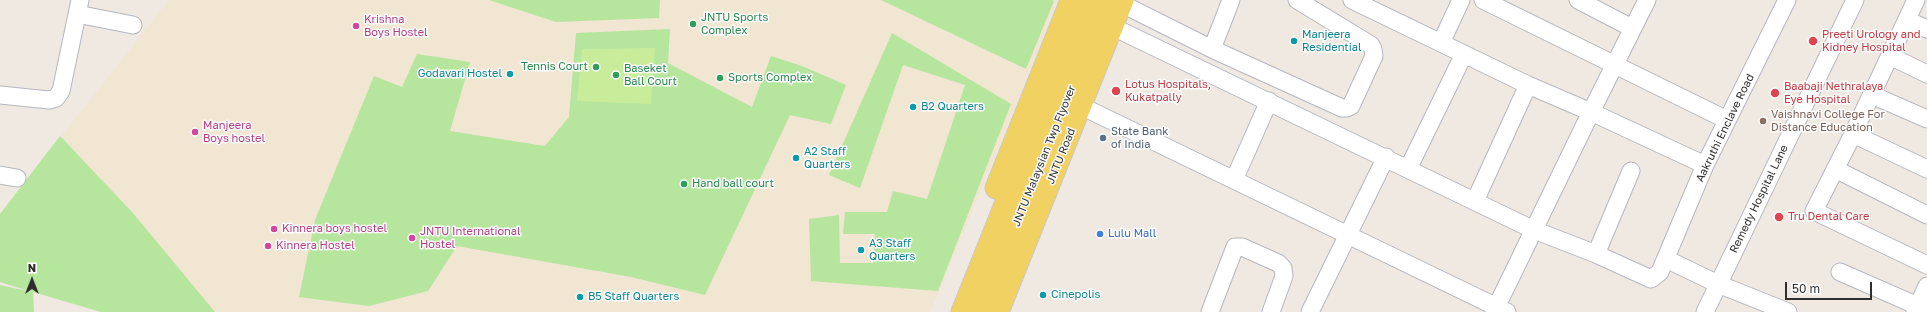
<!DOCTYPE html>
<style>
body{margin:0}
#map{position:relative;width:1927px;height:312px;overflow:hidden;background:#efe9e1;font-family:"Golos Text",sans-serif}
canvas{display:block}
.north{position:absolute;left:12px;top:260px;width:40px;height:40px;-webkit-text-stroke:3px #fff;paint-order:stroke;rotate:0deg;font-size:11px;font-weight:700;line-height:16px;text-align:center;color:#2e2e2e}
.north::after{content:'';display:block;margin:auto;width:14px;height:18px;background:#2e2e2e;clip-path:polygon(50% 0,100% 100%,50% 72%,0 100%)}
.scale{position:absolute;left:1785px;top:282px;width:87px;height:18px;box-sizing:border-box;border:2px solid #2e2e2e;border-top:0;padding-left:5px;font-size:12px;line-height:14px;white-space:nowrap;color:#2e2e2e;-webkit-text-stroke:3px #fff;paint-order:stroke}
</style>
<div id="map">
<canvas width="1927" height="312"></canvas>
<div class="north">N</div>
<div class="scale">50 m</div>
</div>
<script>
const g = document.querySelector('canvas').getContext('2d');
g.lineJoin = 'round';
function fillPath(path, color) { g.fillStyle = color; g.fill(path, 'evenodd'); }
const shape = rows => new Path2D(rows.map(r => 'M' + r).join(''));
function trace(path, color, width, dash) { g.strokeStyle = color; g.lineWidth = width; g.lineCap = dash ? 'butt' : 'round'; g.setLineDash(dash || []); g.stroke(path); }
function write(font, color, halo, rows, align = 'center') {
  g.font = font + ' "Golos Text",sans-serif'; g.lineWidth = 3; g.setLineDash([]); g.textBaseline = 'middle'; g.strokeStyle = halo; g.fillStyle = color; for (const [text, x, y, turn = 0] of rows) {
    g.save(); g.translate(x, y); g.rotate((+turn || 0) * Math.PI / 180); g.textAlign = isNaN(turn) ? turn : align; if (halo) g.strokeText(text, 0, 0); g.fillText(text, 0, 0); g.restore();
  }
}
fillPath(shape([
 [169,0,1061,0,930,312,101,312,0,282,0,214]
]), '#f0e6d1');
fillPath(shape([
 [489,0,660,0,659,18,556,22],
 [881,0,1052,0,1054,1,1026,69],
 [670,29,668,63,752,107,771,56,802,66,846,85,831,124,790,115,705,295,631,277,457,246,428,291,369,306,299,297,315,220,374,76,402,87,417,54,470,62,450,131,545,146,569,117,576,33],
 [892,33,1011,104,938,291,811,281,809,219,839,215,840,263,873,263,875,234,843,234,845,212,887,212,893,191,927,199,965,85,903,65,860,188,829,175],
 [60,136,132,212,215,312,101,312,33,292,34,312,0,312,0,285,32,292,0,282,0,214]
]), '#b6e59e');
fillPath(shape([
 [655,48,651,104,577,101,582,49]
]), '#c9ec9a');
const minor = shape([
 [1352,0,1528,85,1591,112,1705,165],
 [1483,0,1727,120],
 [1578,0,1632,28],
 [1916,0,1853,134,1814,211,1927,265],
 [1122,4,1212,49,1342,108,1347,108,1351,106,1374,56,1373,49,1371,45,1297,0],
 [77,14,133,25],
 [1907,20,1927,29],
 [1113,27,1534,230,1596,254,1651,279,1660,272,1705,165,1787,0],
 [1441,43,1461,0],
 [1212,49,1231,0],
 [1890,56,1927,74],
 [0,95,49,100,56,98,61,91,80,0],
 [1872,95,1927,119],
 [1081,106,1507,312],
 [1853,134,1927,169],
 [1408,169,1464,54],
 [1835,169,1927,215],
 [0,175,17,178],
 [1234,180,1269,101],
 [1475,201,1528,85],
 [1596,254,1631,171],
 [1666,259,1718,284,1788,312],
 [1840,272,1927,310],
 [1210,312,1235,247,1242,247,1278,263,1283,268,1284,276,1271,312],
 [1310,312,1386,157],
 [1494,312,1591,112,1647,0],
 [1705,312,1855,0],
 [1915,312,1927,286]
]);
const major = shape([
 [996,188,1070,3],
 [962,312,1087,0],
 [981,312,1107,0],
 [998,312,1123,0]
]);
trace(minor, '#b4b7c1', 19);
trace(major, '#c9c9c9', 23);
trace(minor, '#fff', 17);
trace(major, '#f2d163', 21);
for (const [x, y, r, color] of [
 [693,24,4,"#2e9e5b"],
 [356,26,4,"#d1479c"],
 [1294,41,4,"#0f9aa8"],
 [1813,41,5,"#e0444e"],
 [596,67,4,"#2e9e5b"],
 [510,74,4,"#0f9aa8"],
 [616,75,4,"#2e9e5b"],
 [720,78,4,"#2e9e5b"],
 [1116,91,5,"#e0444e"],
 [1775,93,5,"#e0444e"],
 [913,107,4,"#0f9aa8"],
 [1763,121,4,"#8d6e63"],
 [195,132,4,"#d1479c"],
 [1103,138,4,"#5c6f8a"],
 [796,158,4,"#0f9aa8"],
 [684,184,4,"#2e9e5b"],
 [1779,217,5,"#e0444e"],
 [274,229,4,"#d1479c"],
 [1100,234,4,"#3f7fe0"],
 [412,238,4,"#d1479c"],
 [268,246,4,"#d1479c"],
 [861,250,4,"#0f9aa8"],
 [1043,295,4,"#0f9aa8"],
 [580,297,4,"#0f9aa8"]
]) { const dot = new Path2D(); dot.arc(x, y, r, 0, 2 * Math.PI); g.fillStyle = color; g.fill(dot); trace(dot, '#fff', 1.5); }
write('11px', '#27864d', '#fff', [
 ["JNTU Sports",701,18],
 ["Complex",701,31],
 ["Tennis Court",588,67,"right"],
 ["Baseket",624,69],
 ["Ball Court",624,82],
 ["Sports Complex",728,78],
 ["Hand ball court",692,184]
], 'left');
write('11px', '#b23c85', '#fff', [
 ["Krishna",364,20],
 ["Boys Hostel",364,33],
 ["Manjeera",203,126],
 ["Boys hostel",203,139],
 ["Kinnera boys hostel",282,229],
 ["JNTU International",420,232],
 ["Hostel",420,245],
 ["Kinnera Hostel",276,246]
], 'left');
write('11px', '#0d838f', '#fff', [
 ["Manjeera",1302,35],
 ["Residential",1302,48],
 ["Godavari Hostel",502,74,"right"],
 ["B2 Quarters",921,107],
 ["A2 Staff",804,152],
 ["Quarters",804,165],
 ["A3 Staff",869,244],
 ["Quarters",869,257],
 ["Cinepolis",1051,295],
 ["B5 Staff Quarters",588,297]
], 'left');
write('11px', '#be3a42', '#fff', [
 ["Preeti Urology and",1822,35],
 ["Kidney Hospital",1822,48],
 ["Lotus Hospitals,",1125,85],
 ["Kukatpally",1125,98],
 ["Baabaji Nethralaya",1784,87],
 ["Eye Hospital",1784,100],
 ["Tru Dental Care",1788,217]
], 'left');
write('11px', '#785e54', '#fff', [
 ["Vaishnavi College For",1771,115],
 ["Distance Education",1771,128]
], 'left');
write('11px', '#2e2e2e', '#fff', [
 ["Aakruthi Enclave Road",1725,128,-64],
 ["JNTU Malaysian Twp Flyover",1044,156,-68],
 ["JNTU Road",1061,156,-68],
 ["Remedy Hospital Lane",1759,199,-64]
]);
write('11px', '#4e5e75', '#fff', [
 ["State Bank",1111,132],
 ["of India",1111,145]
], 'left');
write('11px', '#366cbe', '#fff', [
 ["Lulu Mall",1108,234]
], 'left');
</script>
